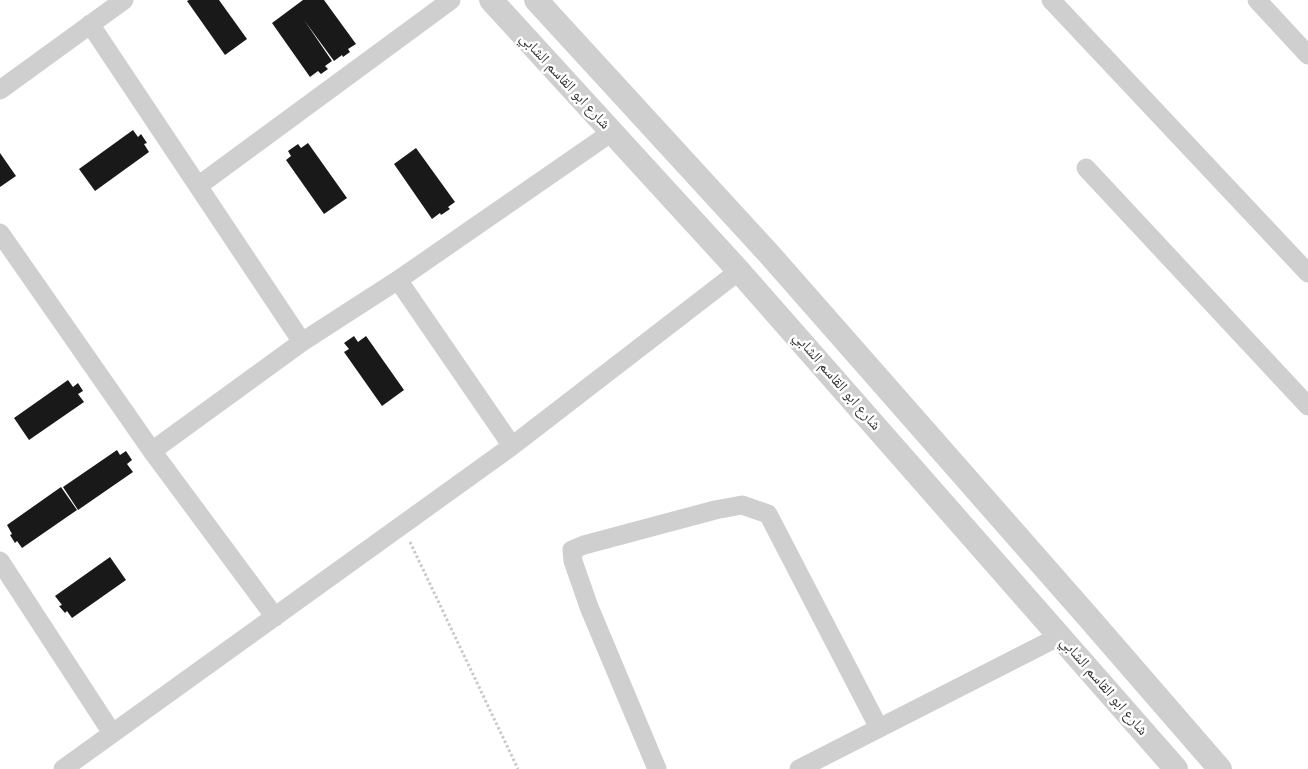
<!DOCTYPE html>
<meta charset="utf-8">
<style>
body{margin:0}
canvas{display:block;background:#fff}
</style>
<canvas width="1308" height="769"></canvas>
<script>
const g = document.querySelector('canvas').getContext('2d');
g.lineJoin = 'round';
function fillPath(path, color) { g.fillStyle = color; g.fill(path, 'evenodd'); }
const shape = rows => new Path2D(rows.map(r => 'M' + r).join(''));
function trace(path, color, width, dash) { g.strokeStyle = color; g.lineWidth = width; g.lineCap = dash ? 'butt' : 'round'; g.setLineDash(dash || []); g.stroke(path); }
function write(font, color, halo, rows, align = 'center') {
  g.font = font + ' Quicksand,"Noto Naskh Arabic",sans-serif'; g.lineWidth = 5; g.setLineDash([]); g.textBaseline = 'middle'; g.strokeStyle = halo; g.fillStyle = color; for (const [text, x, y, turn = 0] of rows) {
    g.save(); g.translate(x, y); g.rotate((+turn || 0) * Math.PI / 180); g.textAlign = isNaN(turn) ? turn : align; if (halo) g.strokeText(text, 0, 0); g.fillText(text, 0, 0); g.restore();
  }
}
fillPath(shape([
 [189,0,219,0,247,39,225,55,187,1],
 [303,0,324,0,356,44,348,49,350,52,343,57,342,55,334,61,304,20,332,61,325,66,328,69,321,74,318,71,310,77,272,23],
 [133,130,138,137,141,134,147,143,144,144,149,152,95,191,79,169],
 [308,143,347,198,324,214,286,160,291,156,288,151,298,144,301,148],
 [416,148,455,202,448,207,450,209,441,215,440,213,432,219,394,164],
 [0,153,16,176,0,187],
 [354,336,358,342,366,336,404,390,382,406,344,352,349,349,344,343],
 [68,380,73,387,78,383,83,391,78,394,84,402,29,440,14,418],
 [117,450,120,455,126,451,132,460,127,464,133,472,78,510,63,487],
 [61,487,77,510,22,548,17,541,15,543,10,535,12,534,7,525],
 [110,557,126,580,72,618,67,611,65,613,59,606,62,605,55,596]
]), '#191919');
trace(shape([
 [410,542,518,769]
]), '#c9c9c9', 3, [2.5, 2.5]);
trace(shape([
 [1051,0,1308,273],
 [1257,0,1308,55],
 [90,24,302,342],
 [0,90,124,0],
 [1086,168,1308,406],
 [198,186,451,0],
 [0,233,152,451,275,617],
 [398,280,512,446],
 [152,451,302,342,398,280,612,132],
 [0,561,112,733],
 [63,769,512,446,739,271],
 [657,769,589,607,573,561,572,550,584,545,715,510,742,505,768,514,879,728],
 [799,769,1060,636]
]), '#cfcfcf', 19);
trace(shape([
 [491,0,739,271,1176,769],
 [536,0,770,255,1089,618,1220,769]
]), '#cfcfcf', 24);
write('15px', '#323232', '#fff', [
 ["شارع ابو القاسم الشابي",565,81,47],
 ["شارع ابو القاسم الشابي",837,381,49],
 ["شارع ابو القاسم الشابي",1104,686,49]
]);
</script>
